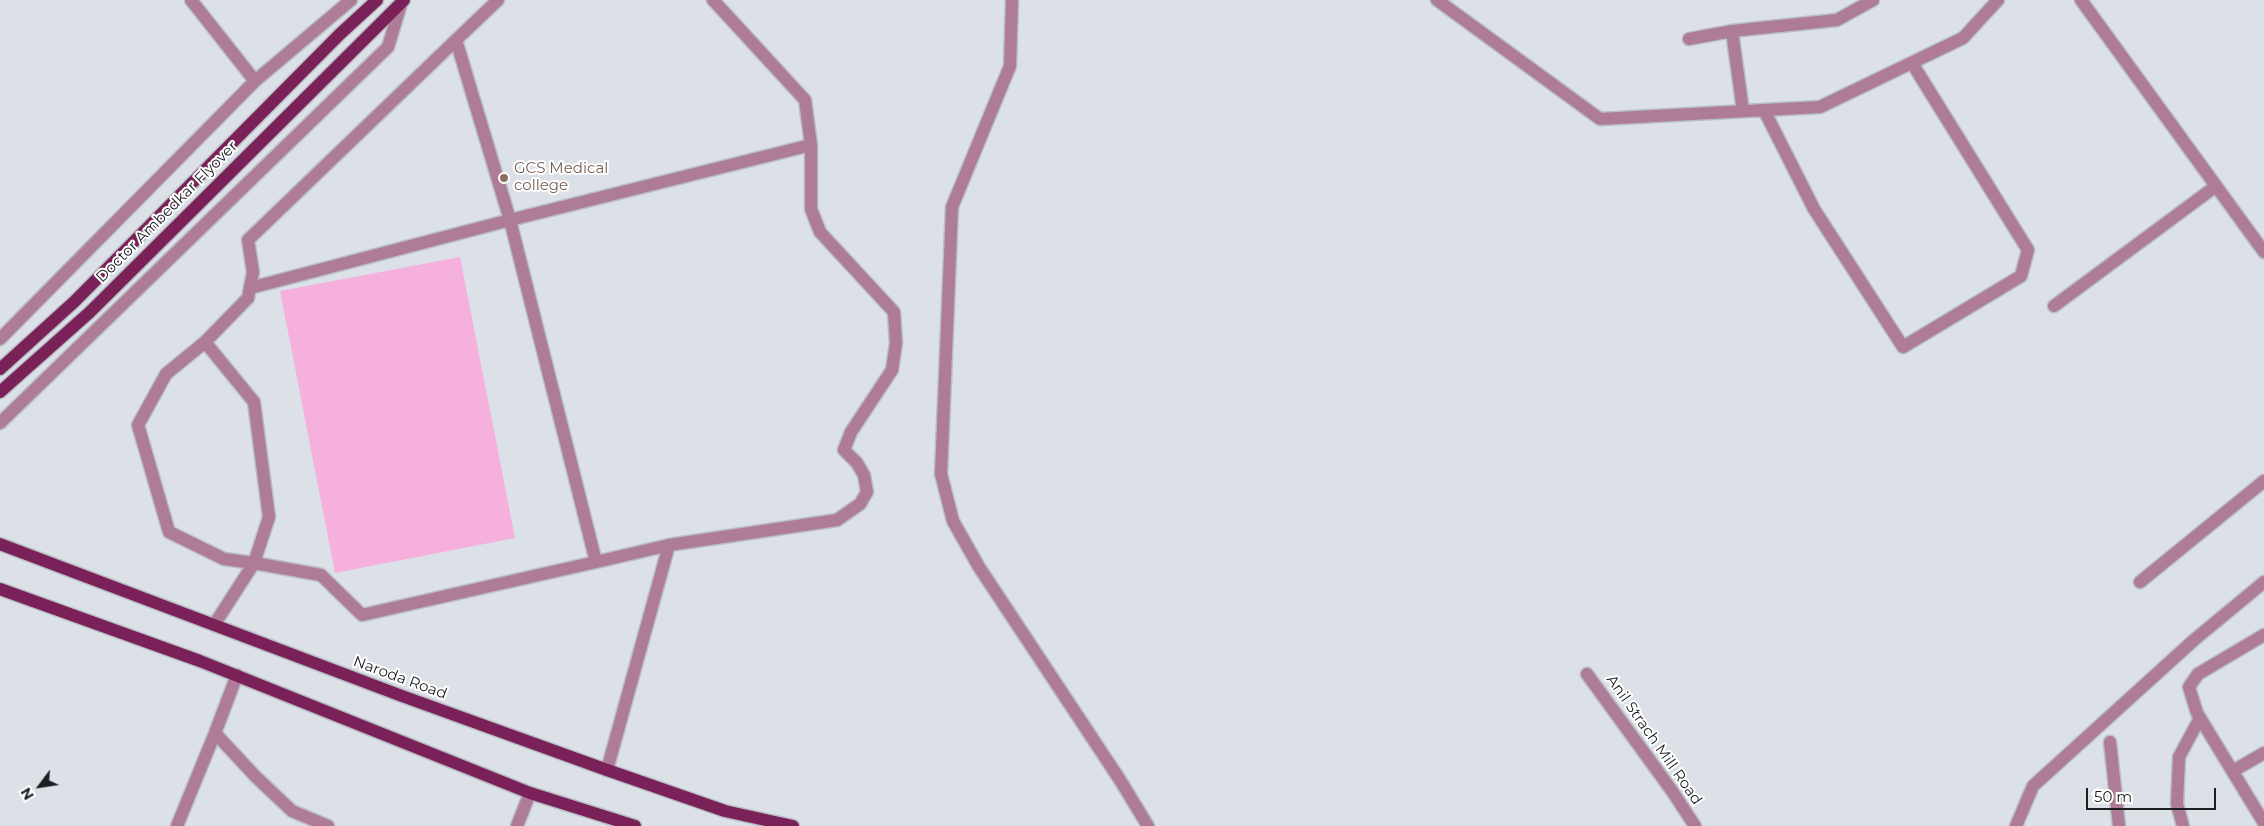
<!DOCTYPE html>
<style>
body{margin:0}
#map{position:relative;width:2264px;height:826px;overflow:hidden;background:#dce1e8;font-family:Montserrat,sans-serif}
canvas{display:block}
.north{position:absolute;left:15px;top:761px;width:50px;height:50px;-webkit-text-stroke:4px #fff;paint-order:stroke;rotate:239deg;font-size:14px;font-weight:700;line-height:20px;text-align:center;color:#1c1e20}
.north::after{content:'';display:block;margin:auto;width:18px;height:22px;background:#1c1e20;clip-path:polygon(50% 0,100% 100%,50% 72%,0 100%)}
.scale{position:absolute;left:2086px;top:788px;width:130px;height:22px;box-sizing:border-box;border:2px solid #1c1e20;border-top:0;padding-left:6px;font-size:15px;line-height:18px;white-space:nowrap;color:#1c1e20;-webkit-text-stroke:4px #fff;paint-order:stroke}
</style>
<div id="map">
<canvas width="2264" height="826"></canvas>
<div class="north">N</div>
<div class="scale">50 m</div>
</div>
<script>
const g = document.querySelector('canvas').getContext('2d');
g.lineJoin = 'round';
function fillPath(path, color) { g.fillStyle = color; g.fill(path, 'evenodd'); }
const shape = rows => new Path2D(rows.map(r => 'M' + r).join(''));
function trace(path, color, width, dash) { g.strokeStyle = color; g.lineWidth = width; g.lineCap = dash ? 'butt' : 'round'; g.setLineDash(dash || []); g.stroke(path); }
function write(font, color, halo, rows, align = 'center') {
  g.font = font + ' Montserrat,sans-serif'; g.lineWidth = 4; g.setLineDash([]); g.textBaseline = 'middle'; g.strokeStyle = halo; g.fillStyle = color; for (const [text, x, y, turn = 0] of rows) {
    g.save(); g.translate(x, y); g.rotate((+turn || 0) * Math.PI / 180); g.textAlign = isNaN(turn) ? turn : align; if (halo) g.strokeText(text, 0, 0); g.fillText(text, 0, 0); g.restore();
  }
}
fillPath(shape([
 [460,257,515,538,335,573,280,291]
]), '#f5b0dd');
const minor = shape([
 [191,0,255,81],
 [498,0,456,40,510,220,811,145],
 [1012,0,1010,66,952,207,941,474,953,521,979,567,1120,780,1148,826],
 [1437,0,1600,119,1820,107,1963,38,1998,0],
 [2081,0,2264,252],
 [1732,31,1743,111],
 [1689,39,1732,31,1837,20,1873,0],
 [1764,110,1814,209,1903,347,2021,276,2028,250,1912,63],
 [250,288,510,220,596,562,669,545],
 [2054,306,2216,186],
 [0,339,255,81,351,0],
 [205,342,248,298,253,272,248,240,456,40],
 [0,423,388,47,402,1],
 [2140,582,2264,481],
 [214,625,254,563,269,517,254,402,205,342,166,374,138,425,169,532,224,559,254,563,321,575,362,615,596,562],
 [2264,635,2198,674,2189,687,2197,713,2264,823],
 [1587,674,1672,791,1695,826],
 [215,733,255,776,292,811,328,826],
 [2110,742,2119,826],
 [607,770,669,545,837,520,860,504,867,492,864,475,857,463,844,450,851,432,892,370,896,343,894,312,820,232,811,209,811,145,805,100,713,0],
 [2233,771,2264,753],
 [177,826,215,733,237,675],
 [517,826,530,793],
 [2016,826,2033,786,2194,640,2264,582],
 [2183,826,2177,804,2179,757,2200,718]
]);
const major = shape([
 [0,369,74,302,340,34,377,0],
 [0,392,90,312,404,0],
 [0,544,402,696,607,770,725,811,793,826],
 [0,589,200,661,530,793,635,826]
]);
trace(minor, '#b9bec4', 15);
trace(major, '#b9bec4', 15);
trace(minor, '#ae7c96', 12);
trace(major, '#792158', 12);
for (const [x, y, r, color] of [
 [504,178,5,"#8d6e63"]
]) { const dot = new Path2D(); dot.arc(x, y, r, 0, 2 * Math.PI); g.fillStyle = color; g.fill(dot); trace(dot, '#fff', 2); }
write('15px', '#785e54', '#fff', [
 ["GCS Medical",514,169],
 ["college",514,186]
], 'left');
write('15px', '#1c1e20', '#fff', [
 ["Doctor Ambedkar Flyover",167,212,-45],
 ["Naroda Road",400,678,20],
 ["Anil Strach Mill Road",1654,740,55]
]);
</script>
